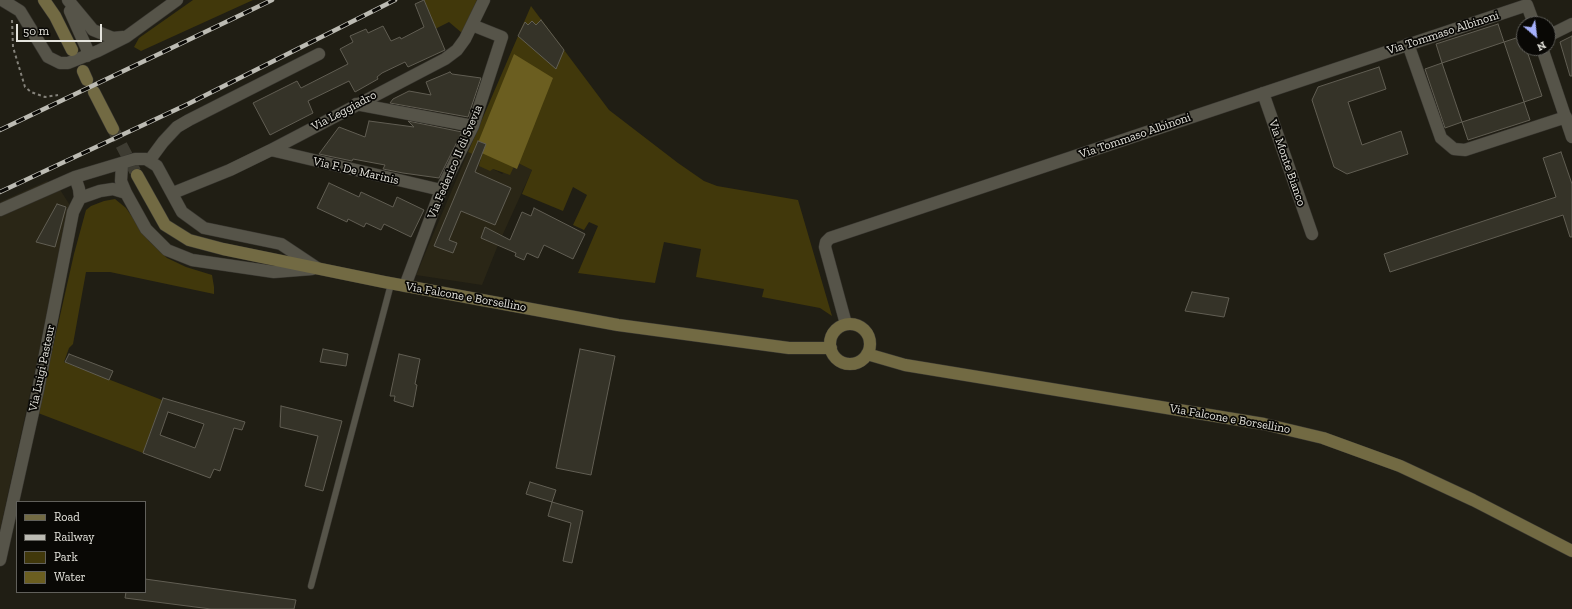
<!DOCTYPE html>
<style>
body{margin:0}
#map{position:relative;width:1572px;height:609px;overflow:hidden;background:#201e14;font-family:"Zilla Slab",serif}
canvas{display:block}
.legend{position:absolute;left:16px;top:501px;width:130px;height:92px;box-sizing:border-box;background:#090805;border:1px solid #61605b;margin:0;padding:5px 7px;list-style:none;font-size:12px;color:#e5e4dd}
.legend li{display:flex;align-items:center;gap:8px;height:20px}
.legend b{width:20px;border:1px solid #61605b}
.north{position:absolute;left:1516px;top:16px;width:40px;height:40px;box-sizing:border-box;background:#090805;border:1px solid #61605b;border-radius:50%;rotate:152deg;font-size:11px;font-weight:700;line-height:16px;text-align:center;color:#e5e4dd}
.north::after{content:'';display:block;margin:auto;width:14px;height:18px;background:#a6b1fc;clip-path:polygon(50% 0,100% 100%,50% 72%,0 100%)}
.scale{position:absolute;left:16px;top:24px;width:86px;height:18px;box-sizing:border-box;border:2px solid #e5e4dd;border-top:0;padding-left:5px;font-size:12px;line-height:14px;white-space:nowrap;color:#e5e4dd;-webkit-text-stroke:3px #090805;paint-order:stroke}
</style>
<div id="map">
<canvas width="1572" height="609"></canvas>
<ul class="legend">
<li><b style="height:5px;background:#726a43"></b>Road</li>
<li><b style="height:5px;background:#bcbbb3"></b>Railway</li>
<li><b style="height:11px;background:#41380b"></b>Park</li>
<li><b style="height:11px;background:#6b5e20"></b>Water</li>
</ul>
<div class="north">N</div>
<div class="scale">50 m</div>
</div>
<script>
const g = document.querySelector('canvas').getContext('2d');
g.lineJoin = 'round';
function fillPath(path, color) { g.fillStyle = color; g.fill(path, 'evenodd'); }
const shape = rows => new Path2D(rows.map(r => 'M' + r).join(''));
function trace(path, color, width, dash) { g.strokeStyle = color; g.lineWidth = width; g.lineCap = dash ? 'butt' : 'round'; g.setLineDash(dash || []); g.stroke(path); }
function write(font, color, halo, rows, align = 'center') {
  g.font = font + ' "Zilla Slab",serif'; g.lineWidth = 3.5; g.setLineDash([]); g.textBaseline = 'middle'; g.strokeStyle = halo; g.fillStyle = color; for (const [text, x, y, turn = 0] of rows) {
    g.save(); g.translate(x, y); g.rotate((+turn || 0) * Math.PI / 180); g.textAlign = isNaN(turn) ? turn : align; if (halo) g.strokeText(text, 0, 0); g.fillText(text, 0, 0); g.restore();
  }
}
fillPath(shape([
 [468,152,481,158,493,169,502,174,516,162,532,170,498,245,482,285,416,275],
 [47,181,59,188,71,207,0,530,0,202]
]), '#2a2616');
fillPath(shape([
 [193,0,253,0,141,51,134,47,139,38],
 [424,0,477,0,462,33,449,22,435,29],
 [531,6,609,110,678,163,704,181,717,186,798,200,832,316,820,308,762,297,764,289,696,277,701,249,664,242,655,283,578,273,598,226,589,222,584,230,573,225,587,195,573,187,563,211,522,194,532,170,516,162,510,175,493,169,490,171,479,166,481,158,468,152],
 [115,199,126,208,149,241,167,258,186,267,212,275,214,287,214,294,110,272,86,272,73,344,69,348,64,362,162,400,143,453,38,413,74,254,86,210,91,206,104,201]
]), '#41380b');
fillPath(shape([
 [514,54,553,78,517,169,475,150]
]), '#6b5e20');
const building = shape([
 [424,0,445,50,408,67,405,62,382,73,377,77,378,79,355,92,349,81,308,101,313,113,270,135,253,103,297,81,301,88,348,64,340,49,353,42,350,36,366,29,368,33,383,26,391,41,400,37,401,39,424,27,415,4,424,0],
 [541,20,564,50,556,69,518,36,525,22,528,25,532,21,536,25,541,20],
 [1498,24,1504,42,1442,63,1436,44,1498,24],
 [1522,36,1524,48,1526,48,1542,96,1524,102,1504,42,1522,36],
 [1572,36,1572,76,1570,76,1560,42,1572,36],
 [1442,63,1462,122,1445,128,1425,69,1442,63],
 [1379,67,1386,89,1348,102,1362,145,1401,131,1408,154,1347,174,1334,167,1312,100,1318,87,1379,67],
 [450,72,452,74,481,78,468,117,390,103,393,99,409,91,431,95,426,82,450,72],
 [1524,102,1530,120,1468,140,1462,122,1524,102],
 [369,121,414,127,408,121,462,132,439,178,403,173,383,169,385,165,353,159,352,161,319,154,339,127,365,137,369,121],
 [478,141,486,144,475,172,511,188,495,225,461,211,449,240,457,243,453,253,434,246,478,141],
 [1561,152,1572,184,1572,237,1570,237,1563,215,1390,272,1384,254,1556,197,1543,158,1561,152],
 [329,183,359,197,361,192,393,207,397,197,424,210,411,237,384,224,381,230,366,223,364,227,348,219,347,222,317,208,329,183],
 [57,204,66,207,55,247,36,242,57,204],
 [534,208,585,234,573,259,544,245,538,258,527,253,524,260,515,256,516,253,481,238,485,227,510,240,522,212,531,216,534,208],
 [1192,292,1229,298,1224,317,1185,311,1192,292],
 [323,349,348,354,346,366,320,362,323,349],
 [580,349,615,356,591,475,556,468,580,349],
 [69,354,113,371,109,380,65,362,69,354],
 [399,354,420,359,415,384,417,385,413,407,394,401,395,396,390,396,399,354],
 [163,398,245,422,242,430,234,428,220,471,214,469,210,478,143,453,163,398],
 [168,412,204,424,195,448,160,435,168,412],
 [281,406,342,421,323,491,305,486,318,436,280,427,281,406],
 [530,482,556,490,552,502,526,494,530,482],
 [552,502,583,511,572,563,563,561,571,523,548,516,552,502],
 [145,579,296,600,294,609,211,609,125,598,126,592,145,592,145,579]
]);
fillPath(building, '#353328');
trace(building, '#615e53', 1);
trace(shape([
 [113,129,137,175]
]), '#3e3c32', 12, [12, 6]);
const lane = shape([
 [311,586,391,284]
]);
const street = shape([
 [2,0,20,11,48,57,60,63,68,63,98,51,126,37,177,0],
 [68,0,93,30,113,38,123,37],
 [70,11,87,49,87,56],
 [1548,36,1572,24],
 [1408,44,1441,138,1454,149,1465,150,1566,117],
 [1542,48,1572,137],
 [1263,93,1312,234],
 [356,104,473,126],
 [271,150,441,190],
 [149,161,163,142,177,127,189,120,319,54],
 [122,164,121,181,126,193,146,229,167,250,192,260,274,272,312,269],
 [173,193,230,170,271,150,445,59,457,50,465,39,484,0],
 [80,198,100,191,113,189,126,193],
 [0,210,75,177,135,159,146,159,157,166,182,212,204,228,281,244,317,268],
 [405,286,441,190,473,126,502,37,472,25],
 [846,324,825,247,826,242,830,238,1527,5,1534,24],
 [0,560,38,390,73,212,80,198,79,189,75,177]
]);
const secondary = shape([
 [44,0,55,16,72,50],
 [83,71,87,80],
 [94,92,113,129],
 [137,175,165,225,189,240,223,249,384,282,618,325,789,348,831,348],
 '830 344a20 20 0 1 1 40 0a20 20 0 1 1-40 0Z',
 [867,354,905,365,1264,424,1323,438,1400,466,1473,500,1572,551]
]);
trace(lane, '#3a3832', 7);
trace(street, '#3a3832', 13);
trace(secondary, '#3a3832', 13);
trace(shape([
 [12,20,13,47,25,87,31,92,45,97,58,95]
]), '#84827a', 2, [3, 3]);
trace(lane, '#565449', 6);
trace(street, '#565449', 12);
trace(secondary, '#726a43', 12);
const rail = shape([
 [0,130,272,0],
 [0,192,188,104,395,0]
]);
trace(rail, '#bcbbb3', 4.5);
trace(rail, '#090805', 3, [9]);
write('12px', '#e5e4dd', '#090805', [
 ["Via Tommaso Albinoni",1443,33,-18],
 ["Via Leggiadro",344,111,-28],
 ["Via Tommaso Albinoni",1135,136,-19],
 ["Via Federico II di Svevia",455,162,-67],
 ["Via Monte Bianco",1287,163,71],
 ["Via F. De Marinis",356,171,13],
 ["Via Falcone e Borsellino",466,297,10],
 ["Via Luigi Pasteur",42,368,-78],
 ["Via Falcone e Borsellino",1230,419,10]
]);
</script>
